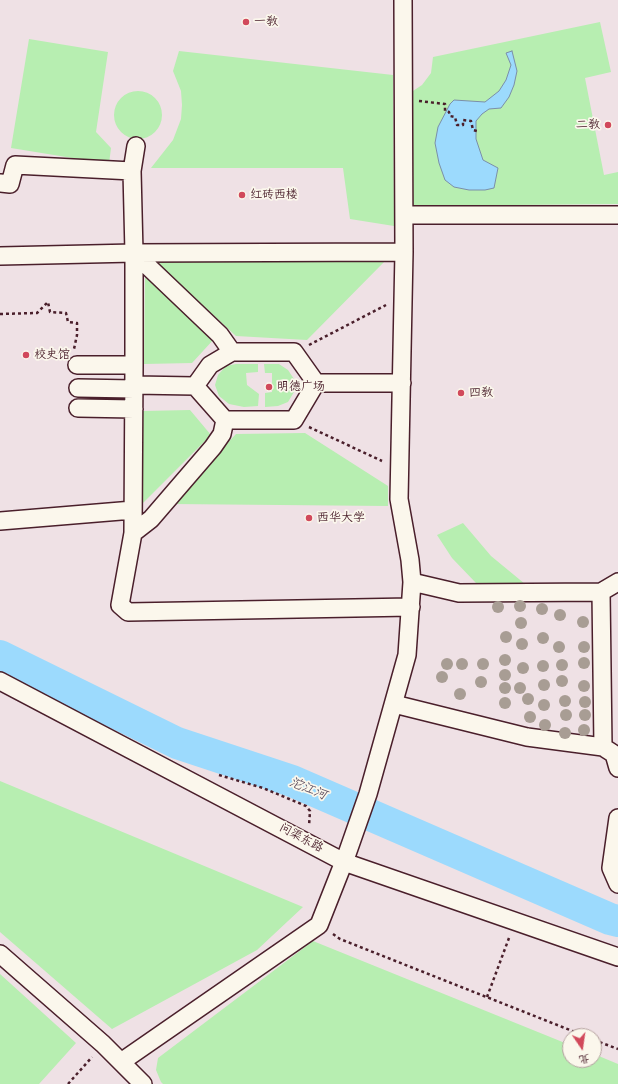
<!DOCTYPE html>
<meta charset="utf-8">
<style>
body{margin:0}
#map{position:relative;width:618px;height:1084px;overflow:hidden;background:#fbf7ec;font-family:Sriracha,"LXGW WenKai TC",sans-serif}
canvas{display:block}
.north{position:absolute;left:562px;top:1028px;width:40px;height:40px;box-sizing:border-box;background:#fbf7ec;border:1px solid #b4a19f;border-radius:50%;rotate:167deg;font-size:11px;font-weight:700;line-height:16px;text-align:center;color:#4a1f2b}
.north::after{content:'';display:block;margin:auto;width:14px;height:18px;background:#d1495b;clip-path:polygon(50% 0,100% 100%,50% 72%,0 100%)}
</style>
<div id="map">
<canvas width="618" height="1084"></canvas>
<div class="north">北</div>
</div>
<script>
const g = document.querySelector('canvas').getContext('2d');
g.lineJoin = 'round';
function fillPath(path, color) { g.fillStyle = color; g.fill(path, 'evenodd'); }
const shape = rows => new Path2D(rows.map(r => 'M' + r).join(''));
function trace(path, color, width, dash) { g.strokeStyle = color; g.lineWidth = width; g.lineCap = dash ? 'butt' : 'round'; g.setLineDash(dash || []); g.stroke(path); }
function write(font, color, halo, rows, align = 'center') {
  g.font = font + ' Sriracha,"LXGW WenKai TC",sans-serif'; g.lineWidth = 3.5; g.setLineDash([]); g.textBaseline = 'middle'; g.strokeStyle = halo; g.fillStyle = color; for (const [text, x, y, turn = 0] of rows) {
    g.save(); g.translate(x, y); g.rotate((+turn || 0) * Math.PI / 180); g.textAlign = isNaN(turn) ? turn : align; if (halo) g.strokeText(text, 0, 0); g.fillText(text, 0, 0); g.restore();
  }
}
fillPath(shape([
 [0,0,618,0,618,1084,0,1084],
 [570,1036,594,1036,594,1060,570,1060]
]), '#efe1e5');
fillPath(shape([
 [600,22,611,72,585,78,604,175,618,172,618,204,411,206,410,93,422,85,431,73,433,57],
 [29,39,108,52,96,132,111,148,109,164,11,148],
 [179,51,393,75,394,226,350,219,343,168,151,168,173,140,181,119,182,105,181,91,173,71],
 '114 115a24 24 0 1 1 48 0a24 24 0 1 1-48 0Z',
 [152,259,385,261,307,340,236,336],
 [145,277,214,339,192,363,144,364],
 [236,364,258,364,258,372,246,373,247,385,259,394,258,406,244,407,229,404,219,396,215,385,218,375,226,366],
 [264,364,279,364,288,370,294,379,294,392,288,402,278,406,265,407,265,393,272,392,272,373,265,373],
 [190,410,211,435,142,504,143,411],
 [305,433,388,486,388,506,171,504,236,434],
 [463,523,491,556,525,584,476,583,452,558,437,535],
 [0,781,303,907,257,950,112,1029,0,932],
 [313,941,570,1045,570,1060,594,1060,594,1054,618,1064,618,1084,163,1084,161,1082,156,1070,158,1058],
 [0,974,76,1043,39,1084,0,1084]
]), '#b7eeb1');
const water = shape([
 [512,51,517,71,514,85,509,97,501,108,489,109,482,114,476,121,476,139,483,160,498,168,494,188,485,190,469,190,454,187,445,180,439,163,435,143,438,127,450,104,454,100,485,102,499,91,506,80,511,65,506,53,512,51]
]);
fillPath(water, '#9cdafd');
trace(water, '#7b8fa9', 1);
trace(shape([
 [0,656,177,743,292,781,610,919,618,921]
]), '#9cdafd', 32);
const minor = shape([
 [136,146,132,171,134,253,134,365,133,533,120,605,128,612,411,607],
 [0,183,10,184,15,165,132,171],
 [404,215,618,215],
 [134,253,220,335,232,352],
 [0,256,134,253,404,252],
 [232,352,294,352,316,383,294,420,225,420,195,386,210,365,232,352],
 [77,365,134,365],
 [316,383,402,383],
 [134,385,195,386],
 [78,388,134,389],
 [78,408,134,409],
 [0,521,133,510],
 [133,533,151,519,213,447,222,434,225,420],
 [412,582,459,593,601,592,618,582],
 [601,592,603,747,614,754,618,768],
 [0,681,344,862,618,957],
 [394,704,527,737,603,747],
 [618,818,611,868,618,884],
 [0,954,103,1044,143,1084],
 [121,1062,319,925,347,854,368,794,407,655,412,582,410,560,399,499,404,252,403,0]
]);
trace(minor, '#4a1f2b', 20);
trace(shape([
 [419,101,445,104,445,111,449,112,450,116,455,117,457,125,463,125,463,120,471,121,473,130,477,131],
 [0,314,37,313,48,302,50,312,66,313,68,322,77,323,77,335,74,349],
 [309,345,386,305],
 [309,427,382,461],
 [219,775,263,788,306,806,310,811,309,826],
 [333,934,340,939,585,1036],
 [487,997,509,938],
 [594,1040,618,1049],
 [68,1084,92,1057]
]), '#4a1f2b', 2.5, [3, 3]);
trace(minor, '#fbf7ec', 17);
g.fillStyle = '#a89d94';
for (const [x, y] of [
 [520,606],
 [498,607],
 [542,609],
 [560,615],
 [583,622],
 [521,623],
 [506,637],
 [543,638],
 [522,644],
 [559,647],
 [584,647],
 [505,660],
 [584,663],
 [447,664],
 [462,664],
 [483,664],
 [562,665],
 [543,666],
 [523,668],
 [505,675],
 [442,677],
 [562,681],
 [481,682],
 [544,685],
 [584,686],
 [505,688],
 [520,688],
 [460,694],
 [528,699],
 [565,701],
 [585,702],
 [505,703],
 [544,705],
 [566,715],
 [585,715],
 [530,717],
 [545,725],
 [584,730],
 [565,733]
]) { g.beginPath(); g.arc(x, y, 6, 0, 2 * Math.PI); g.fill(); }
for (const [x, y, r, color] of [
 [246,22,4,"#d1495b"],
 [608,125,4,"#d1495b"],
 [242,195,4,"#d1495b"],
 [26,355,4,"#d1495b"],
 [269,387,4,"#d1495b"],
 [461,393,4,"#d1495b"],
 [309,518,4,"#d1495b"]
]) { const dot = new Path2D(); dot.arc(x, y, r, 0, 2 * Math.PI); g.fillStyle = color; g.fill(dot); trace(dot, '#fbf7ec', 1.5); }
write('12px', '#4a1f2b', '#fbf7ec', [
 ["一教",254,22],
 ["二教",600,125,"right"],
 ["红砖西楼",250,195],
 ["校史馆",34,355],
 ["明德广场",277,387],
 ["四教",469,393],
 ["西华大学",317,518]
], 'left');
write('12px', '#4a1f2b', '#fbf7ec', [
 ["问渠东路",301,838,28]
]);
write('italic 13px', '#5e4e60', '#fbf7ec', [
 ["沱江河",308,789,22]
]);
</script>
